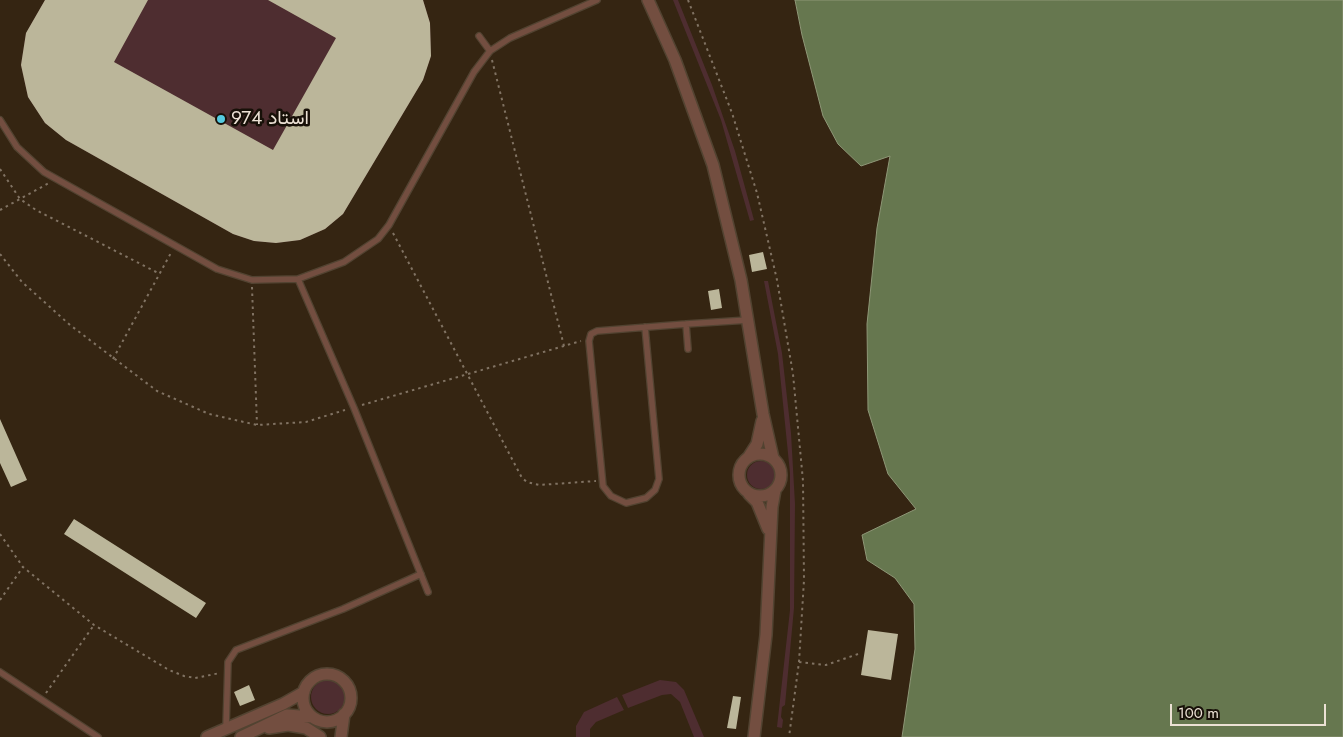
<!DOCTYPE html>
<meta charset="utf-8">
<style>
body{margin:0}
#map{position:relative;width:1343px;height:737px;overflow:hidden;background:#352512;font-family:Jost,sans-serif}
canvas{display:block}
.scale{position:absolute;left:1170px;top:704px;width:156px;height:22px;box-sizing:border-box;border:2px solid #ece1d5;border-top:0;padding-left:6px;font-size:15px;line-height:18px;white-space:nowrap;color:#ece1d5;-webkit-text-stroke:4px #171008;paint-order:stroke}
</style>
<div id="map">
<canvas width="1343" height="737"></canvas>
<div class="scale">100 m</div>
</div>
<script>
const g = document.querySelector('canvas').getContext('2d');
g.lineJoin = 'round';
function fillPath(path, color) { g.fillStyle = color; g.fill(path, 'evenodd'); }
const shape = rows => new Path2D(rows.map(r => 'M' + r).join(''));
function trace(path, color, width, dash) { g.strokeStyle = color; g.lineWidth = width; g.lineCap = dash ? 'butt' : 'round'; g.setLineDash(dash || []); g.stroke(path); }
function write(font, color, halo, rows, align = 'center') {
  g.font = font + ' Jost,Vazirmatn,sans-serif'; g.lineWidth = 5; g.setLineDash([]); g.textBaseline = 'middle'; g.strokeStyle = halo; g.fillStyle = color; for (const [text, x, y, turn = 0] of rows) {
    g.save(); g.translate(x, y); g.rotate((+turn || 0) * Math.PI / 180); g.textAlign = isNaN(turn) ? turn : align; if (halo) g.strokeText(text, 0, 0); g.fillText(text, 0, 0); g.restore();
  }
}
fillPath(shape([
 [45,0,423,0,430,23,431,56,423,80,343,214,325,229,300,240,276,243,254,241,233,234,66,140,45,123,28,97,21,65,26,33],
 [673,0,678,0,712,85,735,151,754,220,750,221,721,120],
 [764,281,768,281,782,353,791,433,795,504,794,608,785,705,782,707,781,717,783,720,782,728,777,727,790,610,790,473,778,354],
 '747 475a14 14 0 1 1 28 0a14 14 0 1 1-28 0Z',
 [660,680,676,682,684,690,704,737,694,737,680,702,671,694,662,695,628,708,622,695],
 '311 697a17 17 0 1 1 34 0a17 17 0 1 1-34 0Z',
 [617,697,624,710,596,722,590,729,590,737,576,737,576,726,584,712]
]), '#4e2d30');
const water = shape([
 [795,0,1343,0,1343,737,902,737,915,649,914,604,895,578,867,560,862,535,916,509,888,474,868,410,867,324,877,228,890,156,861,166,838,144,823,116,802,35,795,0]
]);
fillPath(water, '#66774f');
trace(water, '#8e9777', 1);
fillPath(shape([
 [45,0,148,0,114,62,273,150,336,38,268,0,423,0,430,23,431,56,423,80,343,214,325,229,300,240,276,243,254,241,233,234,66,140,45,123,28,97,21,65,26,33],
 [763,252,767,269,752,272,749,255],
 [719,289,722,308,711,310,708,291],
 [0,419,27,480,11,487,0,463],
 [74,519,206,603,196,618,64,534],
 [868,630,898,634,891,680,861,675],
 [249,685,255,700,240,706,234,692],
 [733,696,741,697,736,729,727,728]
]), '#bbb69a');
const lane = shape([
 [479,36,490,51],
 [0,120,17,147,44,172,217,269,252,280,298,279,344,262,378,239,389,225,474,72,490,51,510,38,597,0],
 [298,279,354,408,428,592],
 [686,324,688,349],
 [645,327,659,479,655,490,646,498,626,503,611,496,603,486,589,341,591,334,597,331,686,324,748,320],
 [0,672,98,737],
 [226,728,228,662,236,650,343,609,421,574]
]);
const street = shape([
 [648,0,675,60,713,165,741,280,763,414,773,458],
 '739 475a21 21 0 1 1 42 0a21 21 0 1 1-42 0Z',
 [748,458,757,444,762,421],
 [749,494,757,502,768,529],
 '303 698a24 24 0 1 1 48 0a24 24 0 1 1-48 0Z',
 [269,728,288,725,306,728,320,737],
 [207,737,283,704,304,692],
 [241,737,287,715,312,717],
 [341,737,344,714],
 [754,737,766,635,772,507,775,490]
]);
trace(lane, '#524331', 8);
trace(street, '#524331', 14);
trace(shape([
 [688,0,732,113,757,193,777,280,793,374,803,481,804,580,799,662,789,737],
 [492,60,564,346],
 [0,169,20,199,36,210,160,274],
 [0,210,49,183],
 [393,233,522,478,527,482,539,485,596,481],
 [0,254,22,282,70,325,157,391,209,414,257,425,306,422,345,410],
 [252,287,257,425],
 [113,359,172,251],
 [362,405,581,341],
 [0,534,23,567,94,625,169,670,184,676,195,678,220,673],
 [0,600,23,567],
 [799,662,826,665,861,653],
 [46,693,94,625]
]), '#817363', 2, [2.5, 4]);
trace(lane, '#734e40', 5.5);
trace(street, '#734e40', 11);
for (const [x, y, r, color] of [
 [221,119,5,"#55cae0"]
]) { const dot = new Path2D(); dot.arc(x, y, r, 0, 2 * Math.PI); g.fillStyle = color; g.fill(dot); trace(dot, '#171008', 2); }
write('19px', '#ece1d5', '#171008', [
 ["استاد 974",231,119]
], 'left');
</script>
